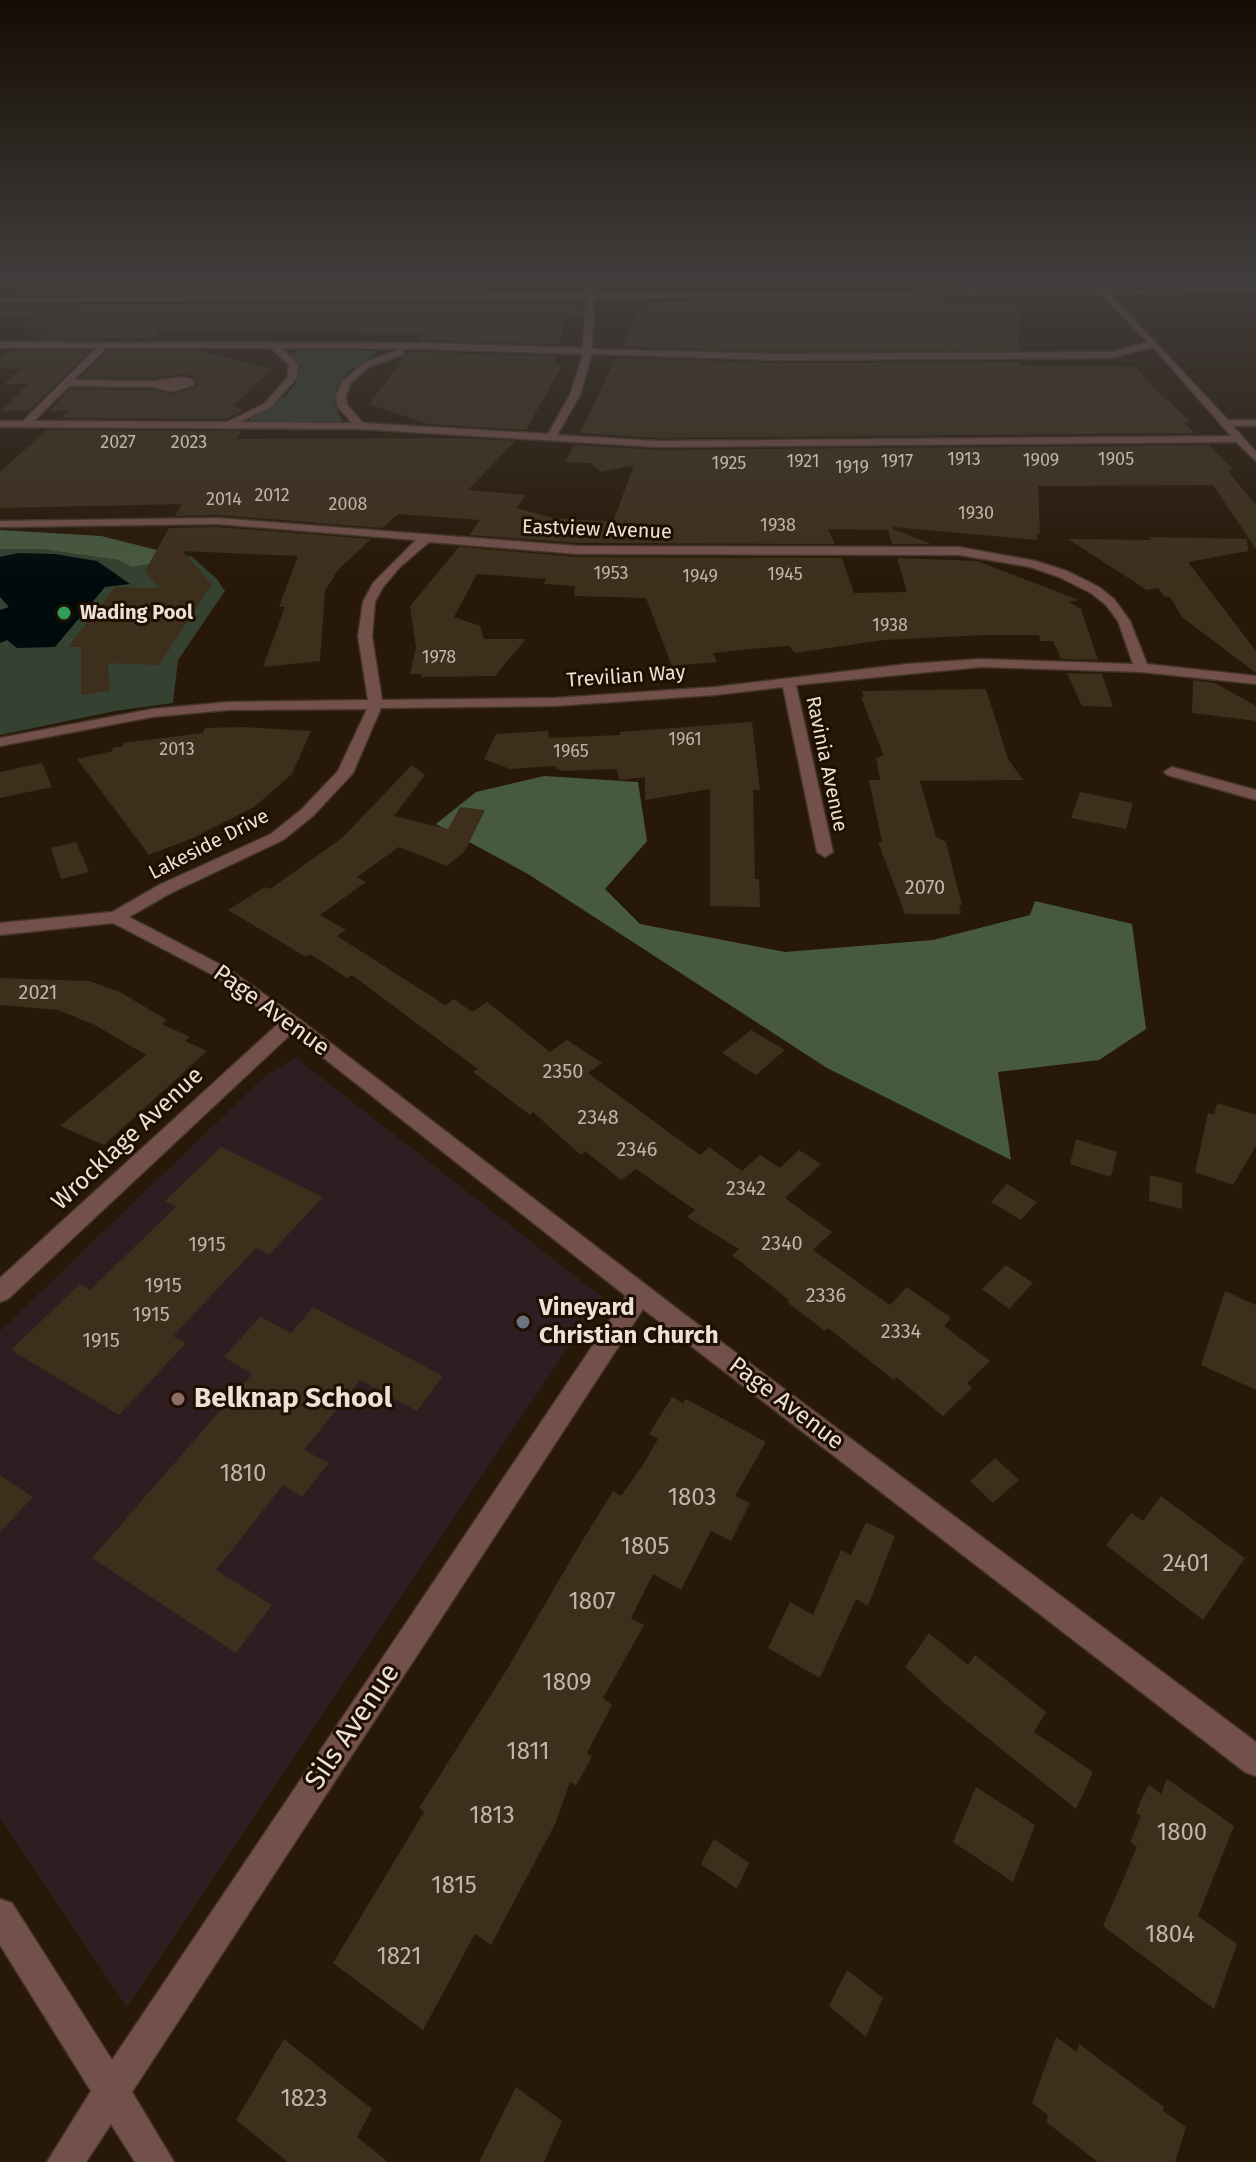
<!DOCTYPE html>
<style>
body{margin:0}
canvas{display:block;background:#271807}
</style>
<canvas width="1256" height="2162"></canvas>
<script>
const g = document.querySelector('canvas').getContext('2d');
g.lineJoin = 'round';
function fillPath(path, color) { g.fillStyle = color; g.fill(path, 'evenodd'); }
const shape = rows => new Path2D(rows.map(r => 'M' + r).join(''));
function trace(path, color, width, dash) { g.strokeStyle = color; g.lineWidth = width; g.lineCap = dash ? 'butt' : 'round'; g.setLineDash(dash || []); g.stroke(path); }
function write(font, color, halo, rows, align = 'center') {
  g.font = font + ' "Fira Sans",sans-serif'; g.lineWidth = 6; g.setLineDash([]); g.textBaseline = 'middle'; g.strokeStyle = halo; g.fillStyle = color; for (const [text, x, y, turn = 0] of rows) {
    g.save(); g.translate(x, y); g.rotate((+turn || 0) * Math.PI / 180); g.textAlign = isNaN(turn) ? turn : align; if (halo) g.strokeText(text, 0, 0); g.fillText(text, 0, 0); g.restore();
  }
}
fillPath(shape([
 [954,275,1256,275,1256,286,961,287],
 [295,1057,602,1297,127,2007,0,1818,0,1331,264,1077]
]), '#301d21');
fillPath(shape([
 [300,350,378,351,347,373,337,388,334,401,342,420,340,422,250,422,250,419,285,396,296,383,300,366,290,354],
 [0,549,41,549,118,560,132,567,191,556,217,579,225,591,178,660,173,703,115,711,0,735]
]), '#354131');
fillPath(shape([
 [0,530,101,536,161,551,162,562,132,567,118,560,41,549,0,549],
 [544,776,638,782,647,841,605,889,640,924,785,952,933,940,1030,915,1035,901,1132,924,1146,1029,1099,1060,998,1072,1011,1160,827,1068,528,874,436,824,476,792]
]), '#475a3f');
fillPath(shape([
 [18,553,55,554,97,561,130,584,105,587,55,647,17,648,7,640,0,643,0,610,9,607,0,597,0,557]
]), '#000b0b');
fillPath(shape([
 [32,275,174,275,169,279,288,281,356,280,372,279,373,275,468,275,468,278,587,281,585,290,11,295],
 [934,278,941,287,650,290,654,280,670,279],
 [948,298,951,303,1019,303,1019,350,778,351,622,347,645,301],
 [583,301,582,316,566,316,559,344,418,340,422,334,158,331,157,339,33,339,51,329,18,329,35,315,0,315,0,305],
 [12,351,89,351,29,411,1,411,28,384,4,384,21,369,0,368,0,358],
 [107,351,202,351,271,369,233,406,244,410,226,419,61,418,70,411,49,411,70,389,153,390,172,395,197,386,193,376,182,374,153,378,81,377],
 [409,352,556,356,554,365,562,365,526,430,428,424,369,404],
 [616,358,778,363,1019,362,1019,366,1136,367,1153,387,1191,422,1183,422,1195,433,658,438,580,433],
 [47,430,242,431,236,439,455,438,515,441,468,490,526,495,516,508,553,518,613,522,634,465,601,472,591,463,565,462,574,445,658,450,1208,445,1234,470,1227,470,1256,505,1256,549,1213,485,1038,486,1040,534,1037,533,1037,540,893,527,893,529,931,544,892,544,888,530,828,529,835,544,578,543,469,535,480,520,398,514,382,528,217,515,175,516,182,504,0,508,0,472],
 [217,527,371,539,338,570,325,591,320,661,263,667,285,607,279,607,298,556,182,551,212,584,159,665,108,663,110,691,81,695,81,647,68,647,115,587,159,588,145,571,169,528],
 [1149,537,1247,539,1248,551,1188,562,1256,651,1256,673,1182,617,1170,597,1165,597,1158,588,1147,590,1068,539,1151,540],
 [459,547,578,557,842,558,854,593,907,592,897,558,977,561,1079,600,1069,602,1081,609,1098,660,1061,659,1053,641,1040,641,1039,635,986,635,884,640,795,653,789,646,748,649,713,653,717,662,672,666,646,598,574,596,575,586,544,584,546,579,477,574,454,617,480,626,484,639,526,639,495,676,421,677,422,674,410,674,416,647,410,606],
 [1067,673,1102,674,1113,707,1082,706],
 [1193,680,1215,683,1256,706,1256,721,1192,713],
 [986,689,1008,759,1023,780,920,781,936,837,946,842,962,905,959,905,961,914,905,914,878,842,882,842,869,780,880,780,876,757,884,756,861,697,864,697,862,691],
 [752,722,760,790,753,790,755,879,759,879,760,907,710,906,710,789,645,800,645,777,620,780,616,769,564,771,556,769,555,766,510,769,484,759,496,734,548,731,549,738,620,735,620,732],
 [242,727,311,731,292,774,254,807,193,838,149,855,77,759,113,751,112,748,123,746,123,743,203,733,205,728],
 [42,763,52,787,0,798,0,772],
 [412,765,425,775,394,816,448,829,460,807,485,810,465,851,447,866,399,847,357,877,366,882,320,915,346,930,337,936,445,1005,454,999,472,1012,487,1002,550,1052,567,1040,602,1063,588,1073,700,1155,709,1147,742,1171,760,1155,780,1168,799,1150,821,1164,785,1198,832,1232,813,1250,890,1305,907,1287,951,1318,944,1326,990,1361,967,1383,972,1388,943,1416,896,1377,894,1380,828,1328,825,1331,787,1302,789,1300,732,1255,739,1249,687,1217,695,1210,636,1169,621,1180,585,1151,581,1155,533,1112,530,1115,473,1072,478,1069,352,975,347,978,310,954,306,957,228,910,265,887,270,889,342,838],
 [1080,792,1133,803,1126,829,1071,818],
 [76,842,89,872,61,879,51,848],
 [0,978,89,981,120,992,167,1020,162,1024,190,1037,185,1041,207,1051,104,1145,60,1126,146,1055,95,1025,58,1010,0,1005],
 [751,1030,785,1050,756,1075,722,1053],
 [1217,1103,1256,1115,1256,1146,1233,1185,1195,1172,1208,1113,1214,1115],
 [1076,1139,1117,1152,1111,1177,1070,1164],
 [221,1147,323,1197,269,1255,256,1248,173,1336,186,1343,119,1415,11,1350,80,1284,90,1290,176,1207,165,1201],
 [1150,1175,1182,1183,1182,1209,1149,1201],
 [1007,1184,1037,1202,1021,1220,991,1202],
 [1006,1265,1033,1283,1009,1309,982,1289],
 [1225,1291,1256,1305,1256,1390,1201,1365],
 [313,1307,443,1376,417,1411,360,1380,304,1450,329,1463,302,1497,283,1485,216,1570,272,1605,236,1653,92,1558,252,1374,224,1357,260,1317,291,1333],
 [672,1397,683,1403,686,1399,766,1442,735,1496,750,1503,731,1541,711,1531,681,1590,653,1574,631,1618,644,1625,603,1698,612,1705,587,1753,592,1756,576,1786,570,1782,556,1822,491,1945,475,1934,423,2030,333,1963,424,1812,419,1808,506,1671,573,1556,613,1491,621,1496,641,1468,658,1439,649,1434],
 [995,1458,1019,1480,993,1503,970,1481],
 [0,1475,33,1497,0,1532],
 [1161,1496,1245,1558,1203,1620,1106,1545,1131,1513,1143,1521],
 [866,1522,895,1536,868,1606,856,1599,820,1678,768,1648,790,1602,813,1615,841,1550,851,1555],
 [929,1633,968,1665,975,1655,1046,1712,1034,1732,1093,1772,1076,1809,943,1702,905,1667],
 [1167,1779,1234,1826,1198,1916,1237,1944,1214,2009,1103,1926,1137,1847,1130,1842,1141,1816,1136,1813,1141,1800,1149,1785,1161,1794],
 [976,1787,1035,1825,1013,1882,953,1842],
 [714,1839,749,1863,737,1889,701,1864],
 [847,1970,883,1998,866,2037,829,2006],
 [1056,2037,1077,2052,1079,2044,1164,2107,1163,2111,1186,2127,1175,2162,1098,2162,1046,2122,1048,2115,1032,2103],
 [284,2039,372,2109,357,2137,388,2162,288,2162,236,2120],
 [516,2087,562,2121,544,2162,479,2162]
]), '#3d2f1c');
const minor = shape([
 [591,275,599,275,595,293,1256,288,1256,292,1110,294,1228,420,1256,420,1256,426,1233,426,1256,452,1256,461,1236,442,658,447,360,429,0,427,0,421,23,421,96,348,0,348,0,342,423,343,583,348,586,298,0,302,0,298,587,293,591,275],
 [1101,294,1148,342,1111,352,778,354,592,349,594,298,1101,294],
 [1153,347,1231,436,658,441,557,435,580,395,592,354,778,360,1111,358,1153,347],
 [106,348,271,348,289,365,287,378,264,404,227,422,34,421,69,386,153,387,171,392,194,385,192,379,181,377,153,381,74,380,106,348],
 [282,348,423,349,583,354,570,395,548,434,363,423,347,405,346,396,351,383,369,367,404,354,401,349,363,363,342,382,336,396,337,406,352,423,239,422,270,408,296,379,298,364,282,348],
 [217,518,578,546,959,547,1036,561,1067,571,1099,587,1114,599,1130,621,1147,664,1256,676,1256,684,1141,672,981,667,796,685,833,852,825,857,817,852,783,687,715,695,555,706,381,708,353,773,313,816,283,840,171,893,129,917,227,968,298,1018,684,1314,1256,1742,1256,1776,1245,1772,643,1309,132,2092,174,2162,135,2162,111,2124,86,2162,47,2162,91,2091,0,1945,0,1899,12,1903,112,2060,626,1296,292,1033,8,1299,0,1302,0,1278,279,1023,215,976,113,923,0,935,0,923,112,912,159,885,271,834,301,810,338,771,367,709,228,710,152,717,0,746,0,738,152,709,228,702,368,700,358,636,363,602,373,583,416,540,217,524,0,527,0,521,217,518],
 [429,542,578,554,959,555,1030,567,1059,577,1091,593,1106,605,1118,621,1133,664,981,659,907,664,715,687,555,698,382,700,372,636,375,602,383,587,400,567,429,542],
 [1172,767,1256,790,1256,800,1167,775,1164,772,1172,767]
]);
trace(minor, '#423424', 3);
fillPath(minor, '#74504d');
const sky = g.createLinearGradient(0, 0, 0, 577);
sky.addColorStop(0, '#150d04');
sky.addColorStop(0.48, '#413d3c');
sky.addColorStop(1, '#413d3c00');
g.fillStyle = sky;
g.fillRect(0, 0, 1256, 577);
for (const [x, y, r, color] of [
 [64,613,8,"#2e9e5b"],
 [523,1322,8,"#6b7280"],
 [178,1399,8,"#8d6e63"]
]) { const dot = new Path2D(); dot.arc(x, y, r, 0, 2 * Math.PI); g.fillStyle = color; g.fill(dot); trace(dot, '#1e0f01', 3); }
write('18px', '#c0b4a8', null, [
 ["2027",118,443],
 ["2023",189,443],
 ["1913",964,460],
 ["1905",1116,460],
 ["1909",1041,461],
 ["1921",803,462],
 ["1917",897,462],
 ["1925",729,464],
 ["1919",852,468],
 ["2012",272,496],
 ["2014",224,500],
 ["2008",348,505],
 ["1930",976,514],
 ["1938",778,526],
 ["1953",611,574],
 ["1945",785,575],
 ["1949",700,577],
 ["1938",890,626],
 ["1978",439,658],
 ["1961",685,740],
 ["2013",177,750],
 ["1965",571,752]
]);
write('20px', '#ebe1d6', '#1e0f01', [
 ["Eastview Avenue",597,530,2],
 ["Trevilian Way",626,677,-4],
 ["Ravinia Avenue",826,764,78],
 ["Lakeside Drive",209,845,-27]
]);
write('bold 20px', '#ebe1d6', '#1e0f01', [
 ["Wading Pool",80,613]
], 'left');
write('20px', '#c0b4a8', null, [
 ["2070",925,888],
 ["2021",38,993],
 ["2350",563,1072],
 ["2348",598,1118],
 ["2346",637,1150],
 ["2342",746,1189],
 ["2340",782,1244],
 ["1915",207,1245],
 ["1915",163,1286],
 ["2336",826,1296],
 ["1915",151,1315],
 ["2334",901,1332],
 ["1915",101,1341]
]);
write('24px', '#ebe1d6', '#1e0f01', [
 ["Page Avenue",271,1011,36],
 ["Wrocklage Avenue",128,1139,-43],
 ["Page Avenue",786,1404,37]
]);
write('bold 24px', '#ebe1d6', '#1e0f01', [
 ["Vineyard",539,1308],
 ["Christian Church",539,1336]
], 'left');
write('24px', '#c0b4a8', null, [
 ["1810",243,1474],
 ["1803",692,1498],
 ["1805",645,1547],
 ["2401",1186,1564],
 ["1807",592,1602],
 ["1809",567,1683],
 ["1811",528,1752],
 ["1813",492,1816],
 ["1800",1182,1833],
 ["1815",454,1886],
 ["1804",1170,1935],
 ["1821",399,1957],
 ["1823",304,2099]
]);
write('bold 28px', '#ebe1d6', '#1e0f01', [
 ["Belknap School",194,1399]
], 'left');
write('28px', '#ebe1d6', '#1e0f01', [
 ["Sils Avenue",353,1727,-56]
]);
</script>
